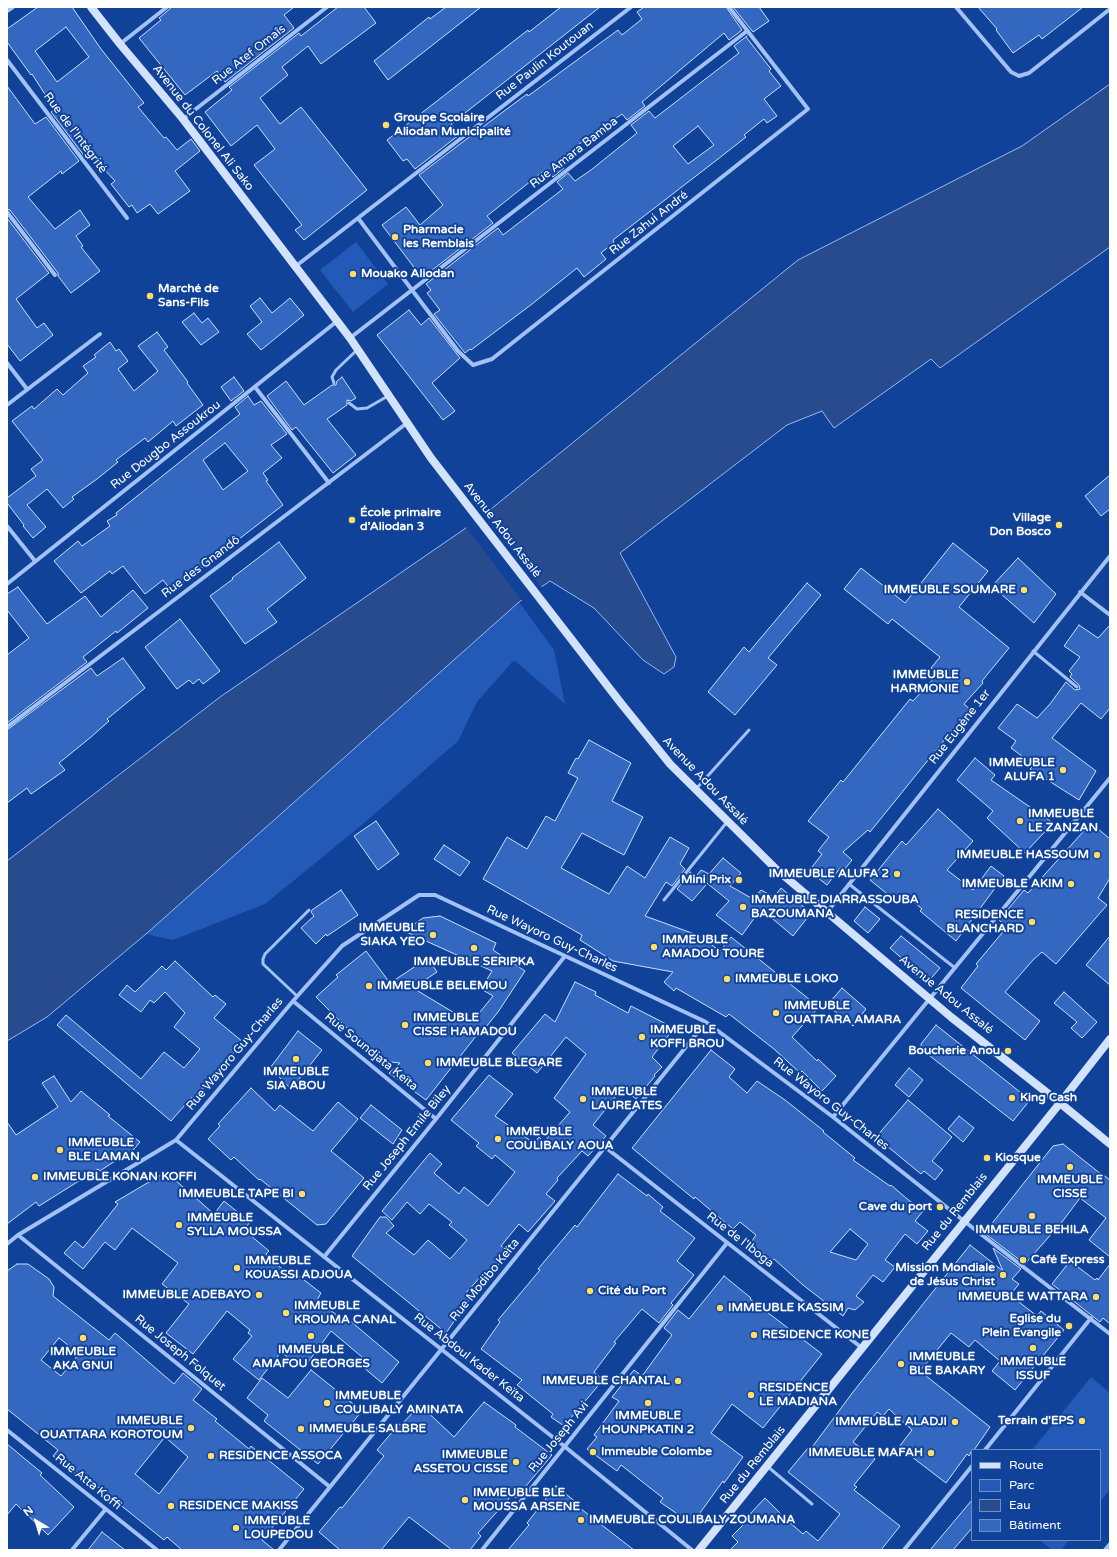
<!DOCTYPE html>
<meta charset="utf-8">
<style>
body{margin:0}
#map{position:relative;width:1117px;height:1557px;overflow:hidden;background:#104299;font-family:"Varela Round",sans-serif}
canvas{display:block}
.frame{position:absolute;inset:0;border:8px solid #fff;pointer-events:none}
.legend{position:absolute;left:971px;top:1449px;width:130px;height:92px;box-sizing:border-box;background:#104299;border:1px solid #708ec2;margin:0;padding:5px 7px;list-style:none;font-size:12px;color:#fff}
.legend li{display:flex;align-items:center;gap:8px;height:20px}
.legend b{width:20px;border:1px solid #708ec2}
.north{position:absolute;left:16px;top:1501px;width:40px;height:40px;-webkit-text-stroke:3px #104299;paint-order:stroke;rotate:322deg;font-size:11px;font-weight:700;line-height:16px;text-align:center;color:#fff}
.north::after{content:'';display:block;margin:auto;width:14px;height:18px;background:#fff;clip-path:polygon(50% 0,100% 100%,50% 72%,0 100%)}
</style>
<div id="map">
<canvas width="1117" height="1557"></canvas>
<div class="frame"></div>
<ul class="legend">
<li><b style="height:5px;background:#d2e2fd"></b>Route</li>
<li><b style="height:11px;background:#235ab8"></b>Parc</li>
<li><b style="height:11px;background:#274b8d"></b>Eau</li>
<li><b style="height:11px;background:#3468c0"></b>Bâtiment</li>
</ul>
<div class="north">N</div>
</div>
<script>
const g = document.querySelector('canvas').getContext('2d');
g.lineJoin = 'round';
function fillPath(path, color) { g.fillStyle = color; g.fill(path, 'evenodd'); }
const shape = rows => new Path2D(rows.map(r => 'M' + r).join(''));
function trace(path, color, width, dash) { g.strokeStyle = color; g.lineWidth = width; g.lineCap = dash ? 'butt' : 'round'; g.setLineDash(dash || []); g.stroke(path); }
function write(font, color, halo, rows, align = 'center') {
  g.font = font + ' "Varela Round",sans-serif'; g.lineWidth = 4; g.setLineDash([]); g.textBaseline = 'middle'; g.strokeStyle = halo; g.fillStyle = color; for (const [text, x, y, turn = 0] of rows) {
    g.save(); g.translate(x, y); g.rotate((+turn || 0) * Math.PI / 180); g.textAlign = isNaN(turn) ? turn : align; if (halo) g.strokeText(text, 0, 0); g.fillText(text, 0, 0); g.restore();
  }
}
fillPath(shape([
 [356,242,388,284,353,312,320,270],
 [519,602,554,650,565,704,514,660,477,702,458,741,363,824,265,904,173,940,146,934],
 [1091,1377,1110,1393,1110,1489,1100,1502,1100,1450,1032,1450],
 [1040,1540,1069,1540,1061,1550,1052,1550]
]), '#235ab8');
const water = shape([
 [1110,84,1110,247,940,368,931,359,834,428,822,411,787,425,620,553,676,657,674,667,664,674,643,660,594,608,550,581,519,602,146,934,47,1017,7,1041,7,861,220,697,463,530,491,509,798,260,1022,146,1110,84]
]);
fillPath(water, '#274b8d');
trace(water, '#94bbf8', 1);
fillPath(shape([
 [484,511,543,589,523,602,465,526]
]), '#104299');
const building = shape([
 [38,7,72,7,101,49,144,103,138,107,164,138,166,137,177,150,191,139,200,151,175,171,190,191,158,214,150,204,137,213,132,205,129,207,111,184,115,181,90,154,85,157,51,112,55,110,32,74,31,75,7,42,7,29,38,7],
 [66,27,89,57,57,82,35,51,66,27],
 [172,7,294,7,284,15,294,28,225,82,217,71,185,95,139,38,161,20,159,18,172,7],
 [338,7,364,7,376,23,321,64,308,46,282,67,288,75,260,98,280,124,301,107,367,190,304,240,295,230,302,225,254,165,275,149,257,125,231,146,205,112,232,90,229,87,299,33,301,36,338,7],
 [446,7,481,7,388,80,374,61,429,17,430,19,446,7],
 [561,7,600,7,451,124,459,135,415,169,407,159,403,161,387,140,528,30,529,32,561,7],
 [644,7,726,7,742,30,729,40,724,33,642,102,645,106,627,120,622,114,608,124,607,122,558,161,564,168,553,177,546,169,487,216,493,223,422,278,382,225,406,207,420,225,443,205,419,175,464,141,527,94,528,96,618,30,622,35,642,19,637,12,644,7],
 [733,7,759,7,769,21,753,32,733,7],
 [978,7,1083,7,1042,39,1039,35,1013,53,996,30,997,29,978,7],
 [747,36,746,37,771,69,769,71,781,86,764,99,777,116,767,123,764,119,744,135,746,137,718,159,613,240,614,242,601,253,606,259,584,277,577,268,532,304,471,350,470,349,465,353,434,314,440,310,427,293,431,290,426,284,498,228,503,235,563,189,557,182,568,173,575,181,591,170,637,133,631,125,649,111,655,118,739,53,734,46,747,36],
 [698,126,714,145,688,164,673,146,698,126],
 [7,86,35,124,46,117,79,161,62,174,61,171,28,197,55,229,80,210,90,225,76,236,83,246,81,247,100,271,71,293,58,276,58,273,10,210,7,209,7,86],
 [7,218,49,273,16,299,37,328,44,323,53,335,20,361,7,344,7,218],
 [260,298,272,313,290,298,304,315,261,350,247,334,262,322,250,306,260,298],
 [409,310,421,325,429,318,460,358,432,383,455,411,443,420,377,335,409,310],
 [194,313,202,323,208,318,219,332,201,345,182,322,194,313],
 [157,332,168,347,164,350,188,382,187,383,203,405,176,426,173,421,148,442,145,438,116,460,118,462,97,479,72,497,74,499,63,508,47,489,27,505,46,527,33,538,23,526,24,525,7,503,7,498,36,476,31,469,43,460,12,421,32,406,34,409,57,389,63,395,88,373,83,366,96,357,94,355,110,342,116,351,119,349,128,361,118,369,134,391,158,371,138,346,157,332],
 [234,377,244,391,231,401,221,387,234,377],
 [342,377,356,398,351,401,347,400,347,405,327,419,356,455,333,473,296,427,292,430,267,396,286,381,304,405,332,385,336,385,337,381,342,377],
 [248,396,254,405,261,401,287,434,271,445,282,458,263,473,268,480,266,481,283,505,181,584,183,586,173,593,163,580,145,594,123,566,112,574,110,571,81,593,54,561,78,541,82,546,110,526,107,521,117,515,116,513,240,414,235,407,248,396],
 [225,443,248,471,223,490,203,460,225,443],
 [1110,475,1110,509,1101,516,1085,496,1110,475],
 [279,542,306,578,267,609,277,622,245,644,210,596,233,579,232,578,279,542],
 [953,543,988,571,959,607,1009,648,982,681,983,683,964,704,973,712,957,730,954,728,870,832,868,830,843,852,852,860,844,870,841,867,827,885,809,871,822,854,818,851,829,837,808,821,841,780,843,782,910,699,913,701,939,673,931,668,940,657,892,619,888,624,844,589,861,568,905,603,953,543],
 [1018,558,1056,594,1034,623,992,586,1018,558],
 [807,583,821,595,768,658,777,665,735,715,708,692,744,647,749,652,807,583],
 [18,587,47,624,85,596,101,617,133,590,148,608,117,633,116,631,83,657,87,662,7,723,7,655,29,638,7,610,7,594,18,587],
 [180,619,220,671,203,684,199,679,193,684,189,680,177,689,145,647,180,619],
 [1079,625,1098,638,1110,625,1110,708,1101,719,1081,703,1052,738,1096,771,1079,800,1030,769,1034,765,1011,748,1016,741,998,728,1017,704,1037,718,1050,704,1066,682,1075,690,1080,689,1079,685,1070,677,1072,674,1069,671,1080,657,1064,646,1079,625],
 [123,658,145,688,107,719,109,721,91,737,59,763,65,770,31,794,27,788,7,803,7,730,91,668,97,676,123,658],
 [589,740,631,763,612,801,643,817,624,855,582,833,561,868,609,894,627,866,645,878,670,837,689,848,680,864,685,869,672,886,666,882,645,916,700,936,720,951,731,937,819,1007,792,1037,817,1061,818,1059,836,1076,822,1091,802,1071,800,1073,774,1049,729,1014,726,1017,676,988,674,991,664,982,673,972,613,961,580,940,582,935,483,879,507,837,527,849,546,816,555,821,578,778,568,773,576,758,578,759,589,740],
 [975,758,995,775,991,780,1053,823,1025,853,987,818,993,811,957,780,975,758],
 [938,809,973,841,947,870,973,890,991,866,1004,876,956,941,920,911,922,909,903,893,896,901,870,880,902,841,906,845,938,809],
 [376,821,399,854,378,870,354,836,376,821],
 [1091,823,1110,839,1110,878,1098,898,1107,905,1056,964,1042,952,1033,960,1005,992,1040,1021,1025,1040,961,988,978,966,976,964,1007,927,999,920,1024,890,1028,893,1091,823],
 [444,845,470,862,460,876,434,859,444,845],
 [723,858,741,873,730,886,753,899,761,890,774,897,781,888,811,913,793,936,761,909,742,935,716,915,729,901,697,875,701,870,709,874,723,858],
 [690,872,706,885,692,901,677,889,690,872],
 [341,890,358,915,327,936,326,934,316,944,301,928,314,916,311,912,312,910,341,890],
 [865,907,880,919,868,933,854,921,865,907],
 [440,916,496,943,493,950,525,971,498,1012,482,1032,480,1031,426,1100,389,1073,400,1063,380,1061,316,997,338,977,336,975,366,951,390,983,428,958,437,972,413,988,471,1023,493,996,481,989,492,971,404,931,423,918,440,916],
 [901,936,940,968,926,984,911,972,914,969,890,948,901,936],
 [1110,936,1110,985,1086,965,1110,936],
 [175,961,213,997,215,995,226,1004,214,1018,243,1042,194,1099,192,1097,171,1121,57,1025,66,1015,141,1079,164,1052,184,1068,200,1049,174,1027,185,1013,165,992,154,1003,150,1000,141,1012,119,995,127,985,135,992,162,966,166,970,175,961],
 [575,982,596,992,595,995,628,1013,631,1006,674,1028,652,1057,662,1067,654,1075,655,1076,636,1099,625,1090,619,1097,617,1095,593,1125,606,1136,588,1156,582,1151,557,1178,558,1180,546,1194,555,1201,528,1232,519,1224,501,1246,509,1252,488,1278,483,1274,464,1295,469,1300,446,1333,352,1256,380,1217,386,1217,394,1226,386,1233,414,1255,428,1240,450,1259,467,1240,449,1225,452,1222,429,1204,420,1214,407,1202,392,1220,382,1211,430,1153,442,1164,434,1173,459,1194,464,1187,488,1206,515,1172,495,1155,492,1159,476,1146,479,1143,451,1120,489,1075,513,1094,495,1116,534,1143,539,1137,544,1142,570,1112,554,1098,586,1054,566,1037,537,1073,512,1053,545,1014,555,1022,575,982],
 [842,988,866,1009,853,1026,832,1009,829,1003,842,988],
 [1064,992,1097,1022,1082,1038,1071,1028,1077,1022,1054,1003,1064,992],
 [936,1025,1030,1100,1013,1121,921,1049,921,1044,936,1025],
 [298,1031,322,1050,291,1089,270,1068,298,1031],
 [711,1050,735,1069,729,1077,747,1093,757,1081,785,1100,824,1131,823,1132,855,1158,853,1160,890,1186,891,1185,906,1198,923,1211,915,1221,928,1231,917,1244,905,1234,885,1260,895,1267,883,1282,873,1275,856,1296,864,1302,855,1310,848,1308,843,1316,803,1285,774,1259,772,1260,750,1244,756,1235,740,1222,733,1229,695,1197,694,1199,632,1148,711,1050],
 [850,1229,868,1244,856,1260,830,1252,850,1229],
 [909,1068,923,1080,909,1097,895,1085,909,1068],
 [54,1076,71,1102,81,1091,110,1115,108,1116,140,1142,129,1155,127,1153,100,1171,98,1169,39,1206,36,1202,7,1224,7,1122,16,1135,58,1107,42,1083,54,1076],
 [251,1088,275,1111,280,1105,313,1131,338,1102,358,1119,331,1151,364,1178,326,1224,317,1225,260,1179,259,1180,234,1157,231,1160,208,1139,220,1126,218,1124,251,1088],
 [908,1100,952,1137,932,1161,943,1170,935,1180,924,1171,921,1174,876,1137,908,1100],
 [371,1105,402,1130,393,1144,360,1118,371,1105],
 [959,1116,974,1128,963,1142,948,1129,959,1116],
 [1063,1144,1101,1174,1101,1173,1110,1180,1110,1257,1089,1240,1106,1218,1080,1198,1062,1222,1025,1264,987,1235,986,1231,1053,1146,1063,1144],
 [166,1172,214,1214,224,1201,250,1222,244,1230,269,1251,266,1254,292,1278,295,1273,321,1293,317,1300,346,1322,348,1319,399,1362,382,1383,363,1367,368,1362,331,1331,303,1369,281,1352,259,1380,233,1359,252,1336,248,1333,250,1330,227,1311,193,1354,166,1333,189,1304,162,1284,178,1263,132,1228,115,1250,105,1242,83,1269,64,1253,75,1241,83,1248,118,1204,115,1202,166,1172],
 [618,1174,647,1196,648,1194,663,1207,660,1211,695,1238,677,1261,694,1275,671,1303,673,1305,659,1323,642,1309,614,1342,616,1343,594,1372,603,1380,564,1426,551,1417,553,1414,517,1385,522,1380,481,1349,500,1322,498,1320,540,1270,538,1269,575,1225,577,1227,618,1174],
 [970,1245,1003,1271,993,1248,1021,1269,1012,1279,1019,1284,1010,1295,1037,1316,1041,1311,1064,1330,1015,1390,992,1371,1000,1361,975,1340,969,1347,951,1333,920,1371,990,1427,974,1450,972,1450,969,1456,967,1454,946,1483,899,1447,912,1430,889,1409,883,1416,877,1412,853,1442,875,1459,854,1485,857,1487,854,1490,900,1526,881,1550,730,1550,738,1542,732,1536,751,1517,749,1515,765,1498,780,1513,780,1514,803,1534,806,1531,818,1541,840,1514,788,1472,808,1448,810,1450,853,1392,970,1245],
 [1070,1261,1095,1280,1097,1278,1098,1280,1110,1264,1110,1324,1103,1318,1100,1322,1052,1284,1070,1261],
 [17,1264,28,1264,49,1279,54,1287,53,1296,109,1340,115,1333,174,1384,183,1373,202,1389,193,1400,217,1419,215,1421,249,1449,251,1446,304,1489,262,1540,274,1550,182,1550,167,1537,164,1540,83,1475,80,1478,53,1456,58,1450,7,1409,7,1271,17,1264],
 [59,1338,79,1354,61,1376,41,1360,59,1338],
 [165,1437,188,1457,159,1494,135,1474,165,1437],
 [724,1276,751,1298,750,1299,822,1354,763,1428,732,1404,711,1433,743,1457,724,1483,723,1481,692,1524,660,1502,663,1498,621,1465,617,1471,587,1449,597,1437,594,1435,619,1401,612,1397,634,1370,642,1376,672,1335,664,1328,678,1310,689,1319,724,1276],
 [311,1370,362,1411,318,1464,264,1421,268,1415,247,1398,262,1378,288,1398,311,1370],
 [484,1402,516,1425,515,1427,552,1455,516,1498,512,1495,478,1533,481,1536,470,1550,452,1550,409,1517,381,1550,340,1550,319,1532,340,1507,342,1508,384,1456,377,1450,399,1424,401,1425,420,1405,454,1437,484,1402],
 [7,1444,42,1473,40,1475,74,1507,48,1535,16,1504,7,1515,7,1444],
 [556,1486,577,1503,576,1505,634,1550,508,1550,529,1525,527,1523,556,1486],
 [972,1500,972,1528,953,1550,930,1550,972,1500],
 [102,1532,125,1550,88,1550,102,1532]
]);
fillPath(building, '#3468c0');
trace(building, '#cbdefe', 1);
trace(shape([
 [334,383,332,377,336,370,357,350],
 [349,403,357,409,367,408,388,396],
 [1033,651,1077,687],
 [696,789,749,730],
 [849,884,955,968],
 [664,900,727,822],
 [297,996,263,964,263,959,265,954,309,910],
 [767,1466,812,1504]
]), '#a2c1f4', 3);
trace(shape([
 [729,7,808,109,492,359,473,365,458,351,412,290,747,31],
 [956,7,1011,72,1019,76,1029,73,1110,9],
 [7,11,13,7],
 [120,44,167,7],
 [7,60,127,218],
 [183,119,327,7],
 [7,212,55,275],
 [358,218,631,7],
 [296,266,358,218,412,290,350,338],
 [7,363,27,389],
 [255,387,329,483],
 [7,405,100,334],
 [7,526,35,561],
 [7,584,336,322],
 [1080,592,1110,615],
 [7,727,407,423],
 [827,912,1110,556],
 [293,1001,436,1119],
 [833,1117,1110,778],
 [176,1140,564,1446,692,1550],
 [605,1147,862,1348],
 [18,1235,330,1487],
 [7,1244,18,1235,176,1140,293,1001,342,946,419,895,435,895,706,1022,833,1117,964,1221,1110,1334],
 [324,1257,436,1119,565,956],
 [7,1430,157,1550],
 [985,1450,1091,1318],
 [72,1550,105,1510],
 [279,1550,706,1022],
 [482,1550,727,1243],
 [904,1550,972,1466],
 [1105,1550,1110,1544]
]), '#a2c1f4', 4);
trace(shape([
 [91,7,120,44,183,119,350,338,431,458,620,702,670,764,776,869,951,1017,1060,1103,1110,1144],
 [699,1550,1060,1103,1110,1039]
]), '#d2e2fd', 8);
for (const [x, y, r, color] of [
 [386,125,4,"#ffde66"],
 [395,237,4,"#ffde66"],
 [353,274,4,"#ffde66"],
 [150,296,4,"#ffde66"],
 [352,520,4,"#ffde66"],
 [1059,525,4,"#ffde66"],
 [1024,590,4,"#ffde66"],
 [967,682,4,"#ffde66"],
 [1063,770,4,"#ffde66"],
 [1020,821,4,"#ffde66"],
 [1097,855,4,"#ffde66"],
 [897,874,4,"#ffde66"],
 [739,880,4,"#ffde66"],
 [1071,884,4,"#ffde66"],
 [743,907,4,"#ffde66"],
 [1032,922,4,"#ffde66"],
 [433,935,4,"#ffde66"],
 [654,947,4,"#ffde66"],
 [474,948,4,"#ffde66"],
 [727,979,4,"#ffde66"],
 [369,986,4,"#ffde66"],
 [776,1013,4,"#ffde66"],
 [405,1025,4,"#ffde66"],
 [642,1037,4,"#ffde66"],
 [1008,1051,4,"#ffde66"],
 [296,1059,4,"#ffde66"],
 [428,1063,4,"#ffde66"],
 [1012,1098,4,"#ffde66"],
 [583,1099,4,"#ffde66"],
 [498,1139,4,"#ffde66"],
 [60,1150,4,"#ffde66"],
 [987,1158,4,"#ffde66"],
 [1070,1167,4,"#ffde66"],
 [35,1177,4,"#ffde66"],
 [302,1194,4,"#ffde66"],
 [940,1207,4,"#ffde66"],
 [1032,1216,4,"#ffde66"],
 [179,1225,4,"#ffde66"],
 [1023,1260,4,"#ffde66"],
 [237,1268,4,"#ffde66"],
 [1003,1275,4,"#ffde66"],
 [590,1291,4,"#ffde66"],
 [259,1295,4,"#ffde66"],
 [1096,1297,4,"#ffde66"],
 [720,1308,4,"#ffde66"],
 [286,1313,4,"#ffde66"],
 [1069,1326,4,"#ffde66"],
 [754,1335,4,"#ffde66"],
 [311,1336,4,"#ffde66"],
 [83,1338,4,"#ffde66"],
 [1033,1348,4,"#ffde66"],
 [901,1364,4,"#ffde66"],
 [678,1381,4,"#ffde66"],
 [751,1395,4,"#ffde66"],
 [327,1403,4,"#ffde66"],
 [648,1403,4,"#ffde66"],
 [1082,1421,4,"#ffde66"],
 [955,1422,4,"#ffde66"],
 [191,1428,4,"#ffde66"],
 [301,1429,4,"#ffde66"],
 [593,1452,4,"#ffde66"],
 [931,1453,4,"#ffde66"],
 [211,1456,4,"#ffde66"],
 [516,1462,4,"#ffde66"],
 [465,1500,4,"#ffde66"],
 [171,1506,4,"#ffde66"],
 [581,1520,4,"#ffde66"],
 [236,1528,4,"#ffde66"]
]) { const dot = new Path2D(); dot.arc(x, y, r, 0, 2 * Math.PI); g.fillStyle = color; g.fill(dot); trace(dot, '#104299', 1.5); }
write('12px', '#fff', '#104299', [
 ["Rue Atef Omaîs",249,55,-38],
 ["Rue Paulin Koutouan",545,61,-38],
 ["Avenue du Colonel Ali Sako",203,128,52],
 ["Rue de l'Intégrité",75,133,53],
 ["Rue Amara Bamba",574,153,-38],
 ["Rue Zahui André",649,223,-38],
 ["Rue Dougbo Assoukrou",166,445,-38],
 ["Avenue Adou Assalé",502,530,52],
 ["Rue des Gnandô",201,567,-37],
 ["Rue Eugène 1er",960,727,-52],
 ["Avenue Adou Assalé",705,781,46],
 ["Rue Wayoro Guy-Charles",552,939,25],
 ["Avenue Adou Assalé",946,995,39],
 ["Rue Soundjata Keïta",371,1052,39],
 ["Rue Wayoro Guy-Charles",235,1054,-50],
 ["Rue Wayoro Guy-Charles",831,1104,38],
 ["Rue Joseph Emile Biley",407,1138,-51],
 ["Rue du Remblais",955,1212,-51],
 ["Rue de l'Iboga",740,1240,38],
 ["Rue Modibo Keïta",485,1280,-51],
 ["Rue Joseph Folquet",180,1353,39],
 ["Rue Abdoul Kader Keïta",469,1358,38],
 ["Rue Joseph Avi",559,1437,-51],
 ["Rue du Remblais",753,1465,-51],
 ["Rue Atta Koffi",88,1482,39]
]);
write('bold 12px', '#fff', '#104299', [
 ["Groupe Scolaire",394,118],
 ["Aliodan Municipalité",394,132],
 ["Pharmacie",403,230],
 ["les Remblais",403,244],
 ["Mouako Aliodan",361,274],
 ["Marché de",158,289],
 ["Sans-Fils",158,303],
 ["École primaire",360,513],
 ["d’Aliodan 3",360,527],
 ["Village",1051,518,"right"],
 ["Don Bosco",1051,532,"right"],
 ["IMMEUBLE SOUMARE",1016,590,"right"],
 ["IMMEUBLE",959,675,"right"],
 ["HARMONIE",959,689,"right"],
 ["IMMEUBLE",1055,763,"right"],
 ["ALUFA 1",1055,777,"right"],
 ["IMMEUBLE",1028,814],
 ["LE ZANZAN",1028,828],
 ["IMMEUBLE HASSOUM",1089,855,"right"],
 ["IMMEUBLE ALUFA 2",889,874,"right"],
 ["Mini Prix",731,880,"right"],
 ["IMMEUBLE AKIM",1063,884,"right"],
 ["IMMEUBLE DIARRASSOUBA",751,900],
 ["BAZOUMANA",751,914],
 ["RESIDENCE",1024,915,"right"],
 ["BLANCHARD",1024,929,"right"],
 ["IMMEUBLE",425,928,"right"],
 ["SIAKA YEO",425,942,"right"],
 ["IMMEUBLE",662,940],
 ["AMADOU TOURE",662,954],
 ["IMMEUBLE SERIPKA",474,962,"center"],
 ["IMMEUBLE LOKO",735,979],
 ["IMMEUBLE BELEMOU",377,986],
 ["IMMEUBLE",784,1006],
 ["OUATTARA AMARA",784,1020],
 ["IMMEUBLE",413,1018],
 ["CISSE HAMADOU",413,1032],
 ["IMMEUBLE",650,1030],
 ["KOFFI BROU",650,1044],
 ["Boucherie Anou",1000,1051,"right"],
 ["IMMEUBLE BLEGARE",436,1063],
 ["IMMEUBLE",296,1072,"center"],
 ["SIA ABOU",296,1086,"center"],
 ["IMMEUBLE",591,1092],
 ["LAUREATES",591,1106],
 ["King Cash",1020,1098],
 ["IMMEUBLE",506,1132],
 ["COULIBALY AOUA",506,1146],
 ["IMMEUBLE",68,1143],
 ["BLE LAMAN",68,1157],
 ["Kiosque",995,1158],
 ["IMMEUBLE KONAN KOFFI",43,1177],
 ["IMMEUBLE",1070,1180,"center"],
 ["CISSE",1070,1194,"center"],
 ["IMMEUBLE TAPE BI",294,1194,"right"],
 ["Cave du port",932,1207,"right"],
 ["IMMEUBLE",187,1218],
 ["SYLLA MOUSSA",187,1232],
 ["IMMEUBLE BEHILA",1032,1230,"center"],
 ["Café Express",1031,1260],
 ["IMMEUBLE",245,1261],
 ["KOUASSI ADJOUA",245,1275],
 ["Mission Mondiale",995,1268,"right"],
 ["de Jésus Christ",995,1282,"right"],
 ["Cité du Port",598,1291],
 ["IMMEUBLE ADEBAYO",251,1295,"right"],
 ["IMMEUBLE WATTARA",1088,1297,"right"],
 ["IMMEUBLE",294,1306],
 ["KROUMA CANAL",294,1320],
 ["IMMEUBLE KASSIM",728,1308],
 ["Eglise du",1061,1319,"right"],
 ["Plein Evangile",1061,1333,"right"],
 ["RESIDENCE KONE",762,1335],
 ["IMMEUBLE",311,1350,"center"],
 ["AMAFOU GEORGES",311,1364,"center"],
 ["IMMEUBLE",83,1352,"center"],
 ["AKA GNUI",83,1366,"center"],
 ["IMMEUBLE",909,1357],
 ["BLE BAKARY",909,1371],
 ["IMMEUBLE",1033,1362,"center"],
 ["ISSUF",1033,1376,"center"],
 ["IMMEUBLE CHANTAL",670,1381,"right"],
 ["RESIDENCE",759,1388],
 ["LE MADIANA",759,1402],
 ["IMMEUBLE",335,1396],
 ["COULIBALY AMINATA",335,1410],
 ["IMMEUBLE",648,1416,"center"],
 ["HOUNPKATIN 2",648,1430,"center"],
 ["IMMEUBLE",183,1421,"right"],
 ["OUATTARA KOROTOUM",183,1435,"right"],
 ["Terrain d'EPS",1074,1421,"right"],
 ["IMMEUBLE ALADJI",947,1422,"right"],
 ["IMMEUBLE SALBRE",309,1429],
 ["Immeuble Colombe",601,1452],
 ["IMMEUBLE MAFAH",923,1453,"right"],
 ["IMMEUBLE",508,1455,"right"],
 ["ASSETOU CISSE",508,1469,"right"],
 ["RESIDENCE ASSOCA",219,1456],
 ["IMMEUBLE BLE",473,1493],
 ["MOUSSA ARSENE",473,1507],
 ["RESIDENCE MAKISS",179,1506],
 ["IMMEUBLE COULIBALY ZOUMANA",589,1520],
 ["IMMEUBLE",244,1521],
 ["LOUPEDOU",244,1535]
], 'left');
</script>
